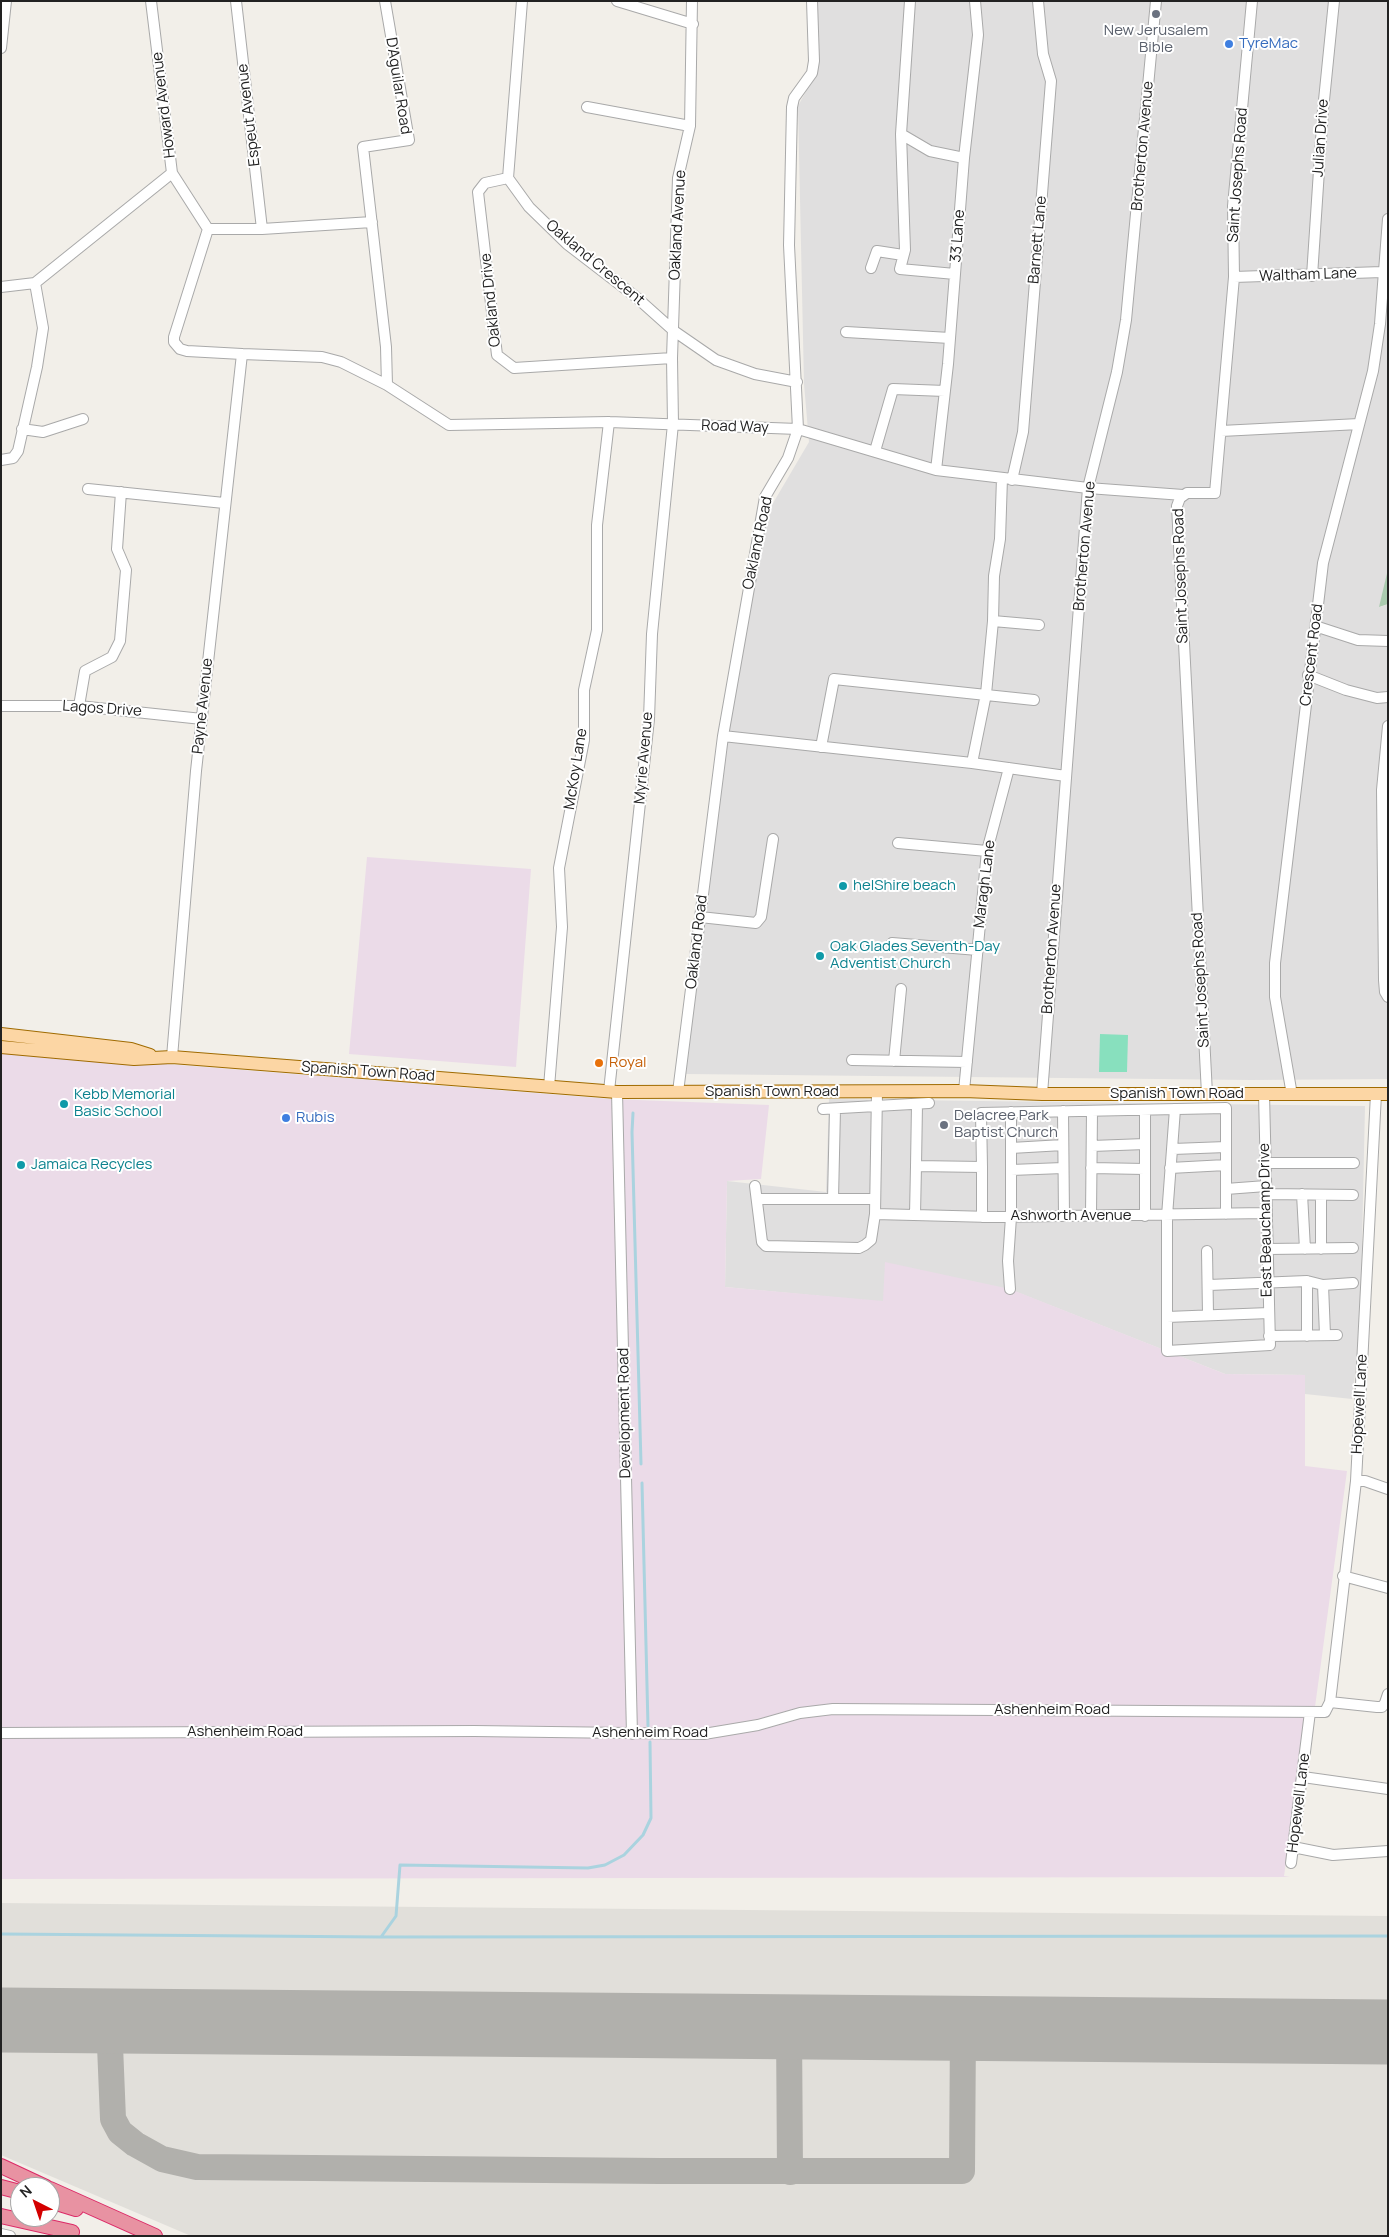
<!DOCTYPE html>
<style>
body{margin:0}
#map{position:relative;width:1389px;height:2237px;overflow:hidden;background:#f2efe9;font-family:Manrope,sans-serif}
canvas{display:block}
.frame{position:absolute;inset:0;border:2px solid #222;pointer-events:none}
.north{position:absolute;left:10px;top:2177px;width:50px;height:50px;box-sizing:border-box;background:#fff;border:1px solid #a7a7a7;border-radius:50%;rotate:319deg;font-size:14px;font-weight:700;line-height:20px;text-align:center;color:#222}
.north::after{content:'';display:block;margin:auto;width:18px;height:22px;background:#d40000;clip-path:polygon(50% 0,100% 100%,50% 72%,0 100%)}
</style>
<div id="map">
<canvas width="1389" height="2237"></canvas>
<div class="frame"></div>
<div class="north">N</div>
</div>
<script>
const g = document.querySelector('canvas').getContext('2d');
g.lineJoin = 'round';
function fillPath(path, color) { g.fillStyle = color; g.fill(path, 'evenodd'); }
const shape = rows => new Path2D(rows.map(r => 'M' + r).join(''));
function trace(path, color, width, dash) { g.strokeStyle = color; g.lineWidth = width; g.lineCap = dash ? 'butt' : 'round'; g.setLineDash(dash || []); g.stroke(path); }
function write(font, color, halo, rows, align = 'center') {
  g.font = font + ' Manrope,sans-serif'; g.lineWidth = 4; g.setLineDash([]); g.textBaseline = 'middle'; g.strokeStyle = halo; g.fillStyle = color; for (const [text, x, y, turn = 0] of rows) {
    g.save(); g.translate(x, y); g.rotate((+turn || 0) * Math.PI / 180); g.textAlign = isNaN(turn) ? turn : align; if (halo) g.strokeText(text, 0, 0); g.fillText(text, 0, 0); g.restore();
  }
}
fillPath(shape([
 [812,1,1388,1,1388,569,1380,607,1388,604,1388,1079,1251,1080,686,1074,727,719,769,510,809,442,804,384,798,106,817,71],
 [829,1099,1365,1106,1360,1336,1352,1399,1305,1394,1304,1375,1225,1374,1019,1293,886,1263,884,1302,725,1287,727,1181,826,1192]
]), '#e0dfdf');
fillPath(shape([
 [367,857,531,869,516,1067,349,1054],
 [1,1051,611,1099,769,1105,761,1179,727,1181,725,1287,883,1301,885,1262,1010,1289,1225,1374,1305,1375,1305,1466,1347,1471,1315,1707,1308,1716,1284,1876,1290,1877,1,1879]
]), '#ebdbe8');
fillPath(shape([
 [1,1903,1388,1916,1388,2236,191,2236,1,2155]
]), '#e1dfda');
fillPath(shape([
 [1388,569,1388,604,1379,607]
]), '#aacbaf');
fillPath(shape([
 [1100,1034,1128,1035,1127,1072,1099,1072]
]), '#88e0be');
trace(shape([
 [633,1113,632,1132,641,1464],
 [642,1483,648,1726],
 [1,1934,381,1937,396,1916,400,1865,588,1868,605,1865,624,1855,643,1835,651,1818,650,1742],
 [381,1937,1388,1936]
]), '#aad3df', 3);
trace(shape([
 [109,2021,113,2119,120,2132,135,2144,162,2159,197,2167,660,2171,962,2171,963,2028],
 [789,2027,790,2172]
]), '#b1b0ac', 26);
trace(shape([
 [1,2020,1388,2032]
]), '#b1b0ac', 65);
const minor = shape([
 [151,1,172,173,208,229],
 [236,1,262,229],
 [385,1,409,140,363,147,386,347,387,385],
 [522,1,508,178,529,207,567,244,636,297,674,331,716,360,755,374,797,382],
 [617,1,693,24],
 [910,1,901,134,930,151,964,158],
 [1,48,6,1],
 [587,107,690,126],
 [901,134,905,250,900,269,955,274],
 [508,178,485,183,478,192,497,355,514,368,672,358],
 [208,229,174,337,174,342,180,349,187,351,242,354,322,357,341,362,387,385,449,425,609,422,798,429,936,470,1088,488,1183,495],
 [208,229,262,229,372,222],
 [871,268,877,251,903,255],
 [1312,276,1323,110,1334,1],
 [1234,277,1382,272],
 [1,287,35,283,172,173],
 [846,332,950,338],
 [22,429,43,432,83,419],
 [1221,431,1359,424],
 [875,451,893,389,945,391],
 [1,460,13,458,18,451,37,367,43,328,35,283],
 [936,470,948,364,964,158,978,35,975,1],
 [1012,480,1023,432,1051,81,1043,54,1038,1],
 [88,489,224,503],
 [993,621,1039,625],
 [1315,626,1358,640,1388,641],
 [1308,675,1346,690,1377,698,1388,697],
 [1,706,79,706,202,719],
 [79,706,85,671,112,657,120,641,126,570,117,549,121,492],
 [1388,726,1382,790,1384,980,1385,992,1388,997],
 [723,736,972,763,1066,776],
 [821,747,834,679,1034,700],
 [972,763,986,694,993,621,994,576,1000,539,1002,478],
 [898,843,987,851],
 [700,917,756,923,761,917,773,839],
 [892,943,978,950],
 [172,1057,196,771,242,354],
 [852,1060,967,1062],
 [894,1061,901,989],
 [549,1087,562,927,559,868,584,740,584,690,597,630,597,525,609,422],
 [609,1091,649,719,652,634,673,424,672,358,678,178,690,126,692,1],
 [964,1091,987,851,1009,768],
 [617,1092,632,1734],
 [678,1092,723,736,765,497,788,458,798,429,789,245,792,107,794,98,812,73,814,61,812,1],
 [1042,1094,1088,488,1117,372,1126,320,1156,1],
 [1207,1094,1177,506,1180,498,1187,493,1215,493,1234,277,1233,206,1252,1],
 [1292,1095,1275,997,1275,963,1323,563,1373,371,1380,324,1388,219],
 [917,1104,916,1166,982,1167,981,1113,1226,1108,1226,1214],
 [823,1109,929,1103],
 [1175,1109,1167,1216,1167,1351,1270,1345,1264,1094],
 [1063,1111,1064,1216],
 [1092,1146,1145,1144],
 [1011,1148,1063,1145],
 [1173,1149,1226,1147],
 [1265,1163,1354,1163],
 [1091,1168,1145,1169],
 [1170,1168,1226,1165],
 [1011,1170,1063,1168],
 [755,1186,762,1242,766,1246,859,1248,865,1245,871,1240,875,1214,877,1092],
 [1226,1189,1266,1186],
 [1266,1194,1353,1195],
 [1302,1194,1305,1249],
 [1321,1195,1321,1249],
 [757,1199,874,1199],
 [833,1199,835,1109],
 [875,1214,991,1217,1266,1213],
 [915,1215,916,1166],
 [1091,1215,1092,1111],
 [1145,1216,1145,1110],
 [982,1217,982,1167],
 [1267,1249,1353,1248],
 [1207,1251,1208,1315],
 [1307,1281,1307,1336],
 [1209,1285,1307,1281,1323,1285,1353,1283],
 [1323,1285,1325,1335],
 [1010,1289,1008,1261,1011,1217,1011,1112],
 [1167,1317,1269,1313],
 [1269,1336,1337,1335],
 [1356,1481,1365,1481,1388,1489],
 [1343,1576,1388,1588],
 [1330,1702,1377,1707,1382,1707,1385,1703,1388,1694],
 [1,1733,474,1731,704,1734,758,1725,800,1713,833,1709,1325,1712,1330,1702,1356,1481,1376,1094],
 [1303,1777,1388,1789],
 [1293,1847,1333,1855,1388,1851],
 [1291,1863,1310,1712],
 [1,2234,10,2236]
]);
const major = shape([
 [1,1034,131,1049,150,1055],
 [1,1047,134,1059,172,1057,617,1092,964,1091,1042,1094,1388,1094]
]);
const highway = shape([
 [1,2166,46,2187],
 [1,2187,20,2192],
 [50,2189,155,2236],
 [50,2201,76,2209],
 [1,2216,72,2232]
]);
trace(minor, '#a9a9a9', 12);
trace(major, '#a06b00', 14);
trace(highway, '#dc2a67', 16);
trace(minor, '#fff', 10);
trace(major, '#fcd6a4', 12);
trace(highway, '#e892a2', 14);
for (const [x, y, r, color] of [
 [1156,14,5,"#6b7280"],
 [1229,44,5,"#3f7fe0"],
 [843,886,5,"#0f9aa8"],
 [820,956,5,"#0f9aa8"],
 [599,1063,5,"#e8710a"],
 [64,1104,5,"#0f9aa8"],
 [286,1118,5,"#3f7fe0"],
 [944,1125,5,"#6b7280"],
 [21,1165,5,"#0f9aa8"]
]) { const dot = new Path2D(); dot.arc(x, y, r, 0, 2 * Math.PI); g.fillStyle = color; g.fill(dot); trace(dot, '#fff', 2); }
write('15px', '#5b616d', '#fff', [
 ["New Jerusalem",1156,31],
 ["Bible",1156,48],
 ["Delacree Park",954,1116,"left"],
 ["Baptist Church",954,1133,"left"]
]);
write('15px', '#366cbe', '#fff', [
 ["TyreMac",1239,44],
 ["Rubis",296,1118]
], 'left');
write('15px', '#222', '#fff', [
 ["D'Aguilar Road",398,86,81],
 ["Howard Avenue",164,105,-97],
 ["Espeut Avenue",249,115,-97],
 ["Julian Drive",1321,138,-86],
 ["Brotherton Avenue",1143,146,-85],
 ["Saint Josephs Road",1238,175,-86],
 ["Oakland Avenue",678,225,-87],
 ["33 Lane",958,236,-86],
 ["Barnett Lane",1038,240,-85],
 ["Oakland Crescent",595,263,40],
 ["Waltham Lane",1308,275,-2],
 ["Oakland Drive",491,300,-96],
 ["Road Way",735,427,2],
 ["Oakland Road",758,543,-78],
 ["Brotherton Avenue",1085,546,-85],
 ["Saint Josephs Road",1181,576,-92],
 ["Crescent Road",1312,655,-83],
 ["Payne Avenue",203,706,-84],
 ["Lagos Drive",102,709,4],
 ["Myrie Avenue",644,758,-85],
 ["McKoy Lane",576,769,-81],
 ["Maragh Lane",985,884,-83],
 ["Oakland Road",697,942,-83],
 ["Brotherton Avenue",1052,949,-86],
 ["Saint Josephs Road",1201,980,-93],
 ["Spanish Town Road",368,1072,4],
 ["Spanish Town Road",772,1092],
 ["Spanish Town Road",1177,1094],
 ["Ashworth Avenue",1071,1216],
 ["East Beauchamp Drive",1266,1220,-91],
 ["Hopewell Lane",1360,1404,-87],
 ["Development Road",625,1413,-91],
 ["Ashenheim Road",1052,1710],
 ["Ashenheim Road",245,1732],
 ["Ashenheim Road",650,1733],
 ["Hopewell Lane",1299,1803,-83]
]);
write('15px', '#0d838f', '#fff', [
 ["helShire beach",853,886],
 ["Oak Glades Seventh-Day",830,947],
 ["Adventist Church",830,964],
 ["Kebb Memorial",74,1095],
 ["Basic School",74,1112],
 ["Jamaica Recycles",31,1165]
], 'left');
write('15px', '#c56008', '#fff', [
 ["Royal",609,1063]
], 'left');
</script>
